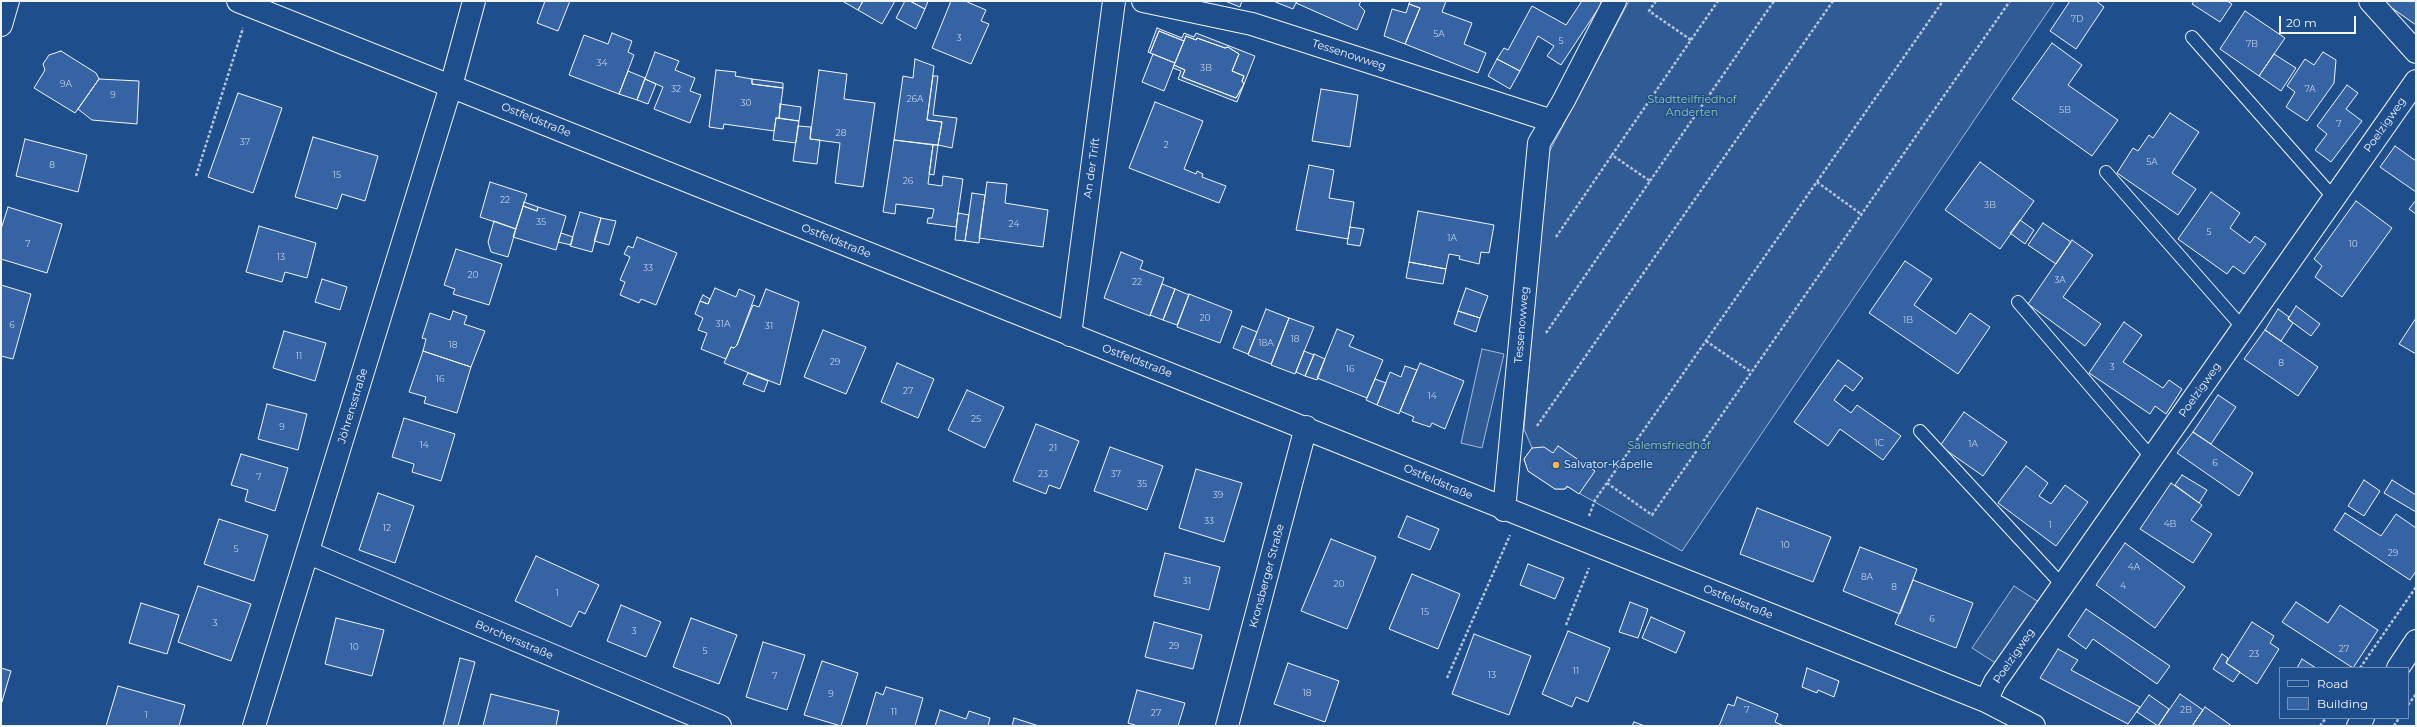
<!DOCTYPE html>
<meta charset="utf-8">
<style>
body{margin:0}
#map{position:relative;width:2417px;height:727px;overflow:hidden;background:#1f4e8c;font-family:Montserrat,sans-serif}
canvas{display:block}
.frame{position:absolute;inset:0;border:2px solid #f2f6ff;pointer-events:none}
.legend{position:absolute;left:2279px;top:667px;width:130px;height:52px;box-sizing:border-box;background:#1f4e8c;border:1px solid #7391ba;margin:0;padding:5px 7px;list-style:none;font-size:12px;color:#f2f6ff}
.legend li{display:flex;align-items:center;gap:8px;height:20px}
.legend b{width:20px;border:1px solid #7391ba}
.scale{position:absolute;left:2279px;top:16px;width:77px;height:18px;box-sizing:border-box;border:2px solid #f2f6ff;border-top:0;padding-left:5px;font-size:12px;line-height:14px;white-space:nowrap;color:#f2f6ff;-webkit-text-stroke:3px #1f4e8c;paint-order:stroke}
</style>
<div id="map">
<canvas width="2417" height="727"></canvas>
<div class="frame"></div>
<ul class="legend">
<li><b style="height:5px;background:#1f4e8c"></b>Road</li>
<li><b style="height:11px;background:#3563a3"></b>Building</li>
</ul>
<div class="scale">20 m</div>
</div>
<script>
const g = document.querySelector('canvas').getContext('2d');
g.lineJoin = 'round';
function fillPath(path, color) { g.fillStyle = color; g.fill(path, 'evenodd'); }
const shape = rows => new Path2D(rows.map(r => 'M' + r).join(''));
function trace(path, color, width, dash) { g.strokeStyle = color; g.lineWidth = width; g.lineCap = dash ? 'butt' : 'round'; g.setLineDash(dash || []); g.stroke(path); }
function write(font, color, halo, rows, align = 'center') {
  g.font = font + ' Montserrat,sans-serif'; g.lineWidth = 3; g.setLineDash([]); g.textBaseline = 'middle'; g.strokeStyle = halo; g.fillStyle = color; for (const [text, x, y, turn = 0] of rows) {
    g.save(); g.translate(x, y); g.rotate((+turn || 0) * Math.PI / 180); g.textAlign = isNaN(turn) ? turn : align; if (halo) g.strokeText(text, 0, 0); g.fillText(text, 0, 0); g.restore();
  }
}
const built = shape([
 [1629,1,2055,1,1682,551,1568,487,1565,489,1555,489,1528,471,1524,459,1532,448,1524,429,1547,156,1629,1],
 [1482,349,1504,354,1482,448,1461,443,1482,349],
 [2014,586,2048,608,2005,669,1972,648,2014,586]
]);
fillPath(built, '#305b95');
trace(built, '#a8bbd7', 1);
const building = shape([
 [545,1,570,1,558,31,537,23,545,1],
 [842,1,863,1,858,10,842,1],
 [863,1,895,1,882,24,858,10,863,1],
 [905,1,910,1,925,9,916,29,896,18,905,1],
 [910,1,928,1,925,9,910,1],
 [951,1,965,1,986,10,981,21,989,24,971,64,932,48,951,1],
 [1225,1,1242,1,1240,7,1225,1],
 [1273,1,1297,1,1293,9,1273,1],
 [1297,1,1361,1,1359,5,1365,11,1357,30,1296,3,1297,1],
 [1410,1,1446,1,1442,12,1472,23,1464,44,1486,53,1478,73,1405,44,1420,8,1409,4,1410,1],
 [1582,1,1599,1,1602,3,1561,65,1547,56,1554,46,1538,36,1520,71,1497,59,1504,48,1508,50,1532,6,1566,25,1582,1],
 [2070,1,2096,1,2104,7,2076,49,2050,31,2070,1],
 [2194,1,2227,1,2232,4,2220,22,2192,4,2194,1],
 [2382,1,2416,1,2416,25,2382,1],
 [1409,4,1420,8,1405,44,1384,36,1392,9,1406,13,1409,4],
 [2245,11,2285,38,2259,76,2220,49,2245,11],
 [1157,28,1182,38,1184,33,1194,37,1196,33,1255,56,1237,102,1178,79,1181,71,1173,68,1174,65,1185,70,1182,77,1236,98,1244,84,1242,81,1244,76,1232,71,1239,54,1228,47,1225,48,1197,38,1196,40,1186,36,1184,41,1159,31,1150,53,1148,52,1157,28],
 [1159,31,1184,41,1175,63,1150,53,1159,31],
 [612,33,632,41,628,52,634,55,619,94,569,75,584,35,608,44,612,33],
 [1186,36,1196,40,1197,38,1225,48,1228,47,1239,54,1232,71,1244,76,1242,81,1244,84,1236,98,1182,77,1185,70,1174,65,1186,36],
 [2052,43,2082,65,2068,85,2118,120,2092,156,2012,99,2052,43],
 [61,51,96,73,99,79,75,113,34,88,45,70,43,64,49,55,61,51],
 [655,52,679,61,675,70,695,78,690,91,701,95,690,123,654,109,663,87,645,79,655,52],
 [2323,52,2336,60,2334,83,2307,121,2286,107,2295,92,2287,86,2305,59,2314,65,2323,52],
 [1153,54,1175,63,1164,91,1142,82,1153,54],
 [2274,54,2296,68,2281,91,2259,76,2274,54],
 [915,59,934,66,927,120,942,122,938,145,894,140,903,76,913,78,915,59],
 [1497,59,1520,71,1510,89,1488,76,1497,59],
 [716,70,736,72,735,76,752,79,752,84,783,88,779,118,776,118,774,131,724,124,723,129,709,127,716,70],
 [819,70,847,74,844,99,875,103,863,187,835,183,840,143,810,139,819,70],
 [628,71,645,78,637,100,619,94,628,71],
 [933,76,938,76,933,115,957,118,952,148,938,145,942,122,927,120,933,76],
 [99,79,139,81,137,124,92,120,78,109,99,79],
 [645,79,656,84,648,104,637,100,645,79],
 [752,79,783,83,783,88,752,84,752,79],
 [2347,85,2358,93,2346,109,2362,121,2331,162,2315,150,2327,134,2317,126,2347,85],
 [1321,89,1358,95,1350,147,1312,141,1321,89],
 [238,93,282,108,253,193,208,177,238,93],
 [1155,102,1203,121,1184,169,1196,174,1197,171,1203,174,1202,177,1226,186,1219,203,1129,168,1155,102],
 [780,104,801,107,799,121,779,118,780,104],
 [2170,113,2199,132,2172,173,2196,189,2178,215,2117,173,2133,148,2138,151,2149,135,2153,138,2170,113],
 [776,118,799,121,796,143,773,140,776,118],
 [798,126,811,127,810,139,820,140,817,164,793,161,798,126],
 [313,137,378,156,365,201,342,194,337,209,295,197,313,137],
 [25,139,87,155,78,192,16,176,25,139],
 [894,140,933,145,928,184,942,186,943,176,963,179,956,227,927,223,928,218,932,218,934,209,896,204,895,214,883,212,894,140],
 [933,145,938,145,934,175,929,174,933,145],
 [2395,146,2416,161,2416,192,2380,167,2395,146],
 [1980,162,2034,201,2000,249,1945,210,1980,162],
 [1309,165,1334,170,1329,198,1354,202,1348,239,1296,230,1309,165],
 [490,182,527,194,516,229,480,217,490,182],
 [987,182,1007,184,1005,203,1048,210,1043,247,979,238,987,182],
 [2211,192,2240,213,2230,228,2250,243,2255,236,2266,244,2244,274,2233,266,2227,274,2178,239,2211,192],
 [972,193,985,195,979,243,965,241,972,193],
 [2416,200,2416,214,2409,209,2416,200],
 [2356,201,2392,228,2342,297,2315,277,2322,266,2314,259,2356,201],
 [524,202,538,207,537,211,523,206,524,202],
 [523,206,537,211,538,207,566,216,556,250,513,237,523,206],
 [8,207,62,224,47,273,1,259,1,229,8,207],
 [1418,211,1494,225,1489,253,1481,252,1479,264,1459,259,1460,256,1449,254,1446,269,1409,262,1418,211],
 [580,212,601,218,592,252,570,246,580,212],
 [958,213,969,215,965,241,955,240,958,213],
 [601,218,616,221,609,245,594,241,601,218],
 [2020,220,2034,230,2025,244,2010,233,2020,220],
 [494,221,516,229,508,257,491,252,488,242,494,221],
 [2043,223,2071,242,2056,264,2028,245,2043,223],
 [259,226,316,243,307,278,285,272,282,282,246,272,259,226],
 [1350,227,1364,229,1360,246,1347,244,1350,227],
 [561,233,573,237,571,245,558,242,561,233],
 [637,237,677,253,656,305,641,299,639,303,620,295,625,282,620,280,630,257,624,254,628,246,633,248,637,237],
 [2072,240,2093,255,2063,297,2101,324,2085,346,2028,304,2072,240],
 [456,249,502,264,489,305,453,294,455,289,444,285,456,249],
 [1121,252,1143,261,1140,269,1164,278,1150,316,1104,298,1121,252],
 [1905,261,1932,279,1914,305,1956,334,1970,313,1990,327,1958,374,1869,313,1905,261],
 [1409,262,1446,269,1443,284,1406,278,1409,262],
 [322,279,347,287,340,310,315,302,322,279],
 [1162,284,1175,289,1163,320,1150,315,1162,284],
 [1,285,31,294,13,359,1,356,1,285],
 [715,288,736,297,739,289,755,296,737,345,734,348,731,347,726,359,701,349,707,333,698,330,703,318,695,314,700,301,708,304,715,288],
 [1466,288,1488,296,1480,318,1458,311,1466,288],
 [766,289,799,302,780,385,724,363,731,347,734,348,737,345,753,305,759,307,766,289],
 [1175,289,1189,295,1177,325,1163,320,1175,289],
 [1189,294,1232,311,1220,343,1177,327,1189,294],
 [703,295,710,299,708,304,700,301,703,295],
 [2296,306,2320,324,2311,336,2288,319,2296,306],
 [1266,309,1289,318,1271,364,1248,355,1266,309],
 [2278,309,2289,317,2288,319,2293,323,2281,341,2265,330,2278,309],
 [453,311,467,316,464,324,485,331,471,367,423,351,426,339,422,338,430,313,450,320,453,311],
 [1458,311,1480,318,1476,332,1454,324,1458,311],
 [1289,318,1314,327,1295,374,1271,365,1289,318],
 [2416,318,2416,354,2399,344,2416,318],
 [2124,322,2142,335,2123,362,2163,388,2169,380,2182,389,2166,414,2155,406,2150,414,2089,373,2124,322],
 [1242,326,1257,332,1248,354,1233,348,1242,326],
 [1337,329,1354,336,1349,346,1383,360,1367,398,1317,378,1337,329],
 [823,330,866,347,846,394,804,377,823,330],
 [2265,330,2318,367,2298,396,2244,359,2265,330],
 [284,331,326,343,315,381,273,368,284,331],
 [423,351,471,367,457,413,424,403,426,397,409,392,423,351],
 [1304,351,1314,355,1305,376,1296,372,1304,351],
 [1314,354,1325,359,1317,380,1305,376,1314,354],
 [1838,360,1863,378,1853,391,1845,385,1834,400,1851,413,1857,405,1901,436,1883,460,1840,429,1828,446,1794,422,1838,360],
 [897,363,934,379,918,418,881,402,897,363],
 [1420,363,1464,381,1445,429,1432,423,1430,427,1412,421,1414,417,1400,411,1420,363],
 [1405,366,1417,370,1399,414,1377,405,1390,372,1401,377,1405,366],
 [748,373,768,381,764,392,743,384,748,373],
 [1375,379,1386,383,1377,405,1366,400,1375,379],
 [967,390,1004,407,985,448,948,430,967,390],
 [2218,395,2236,407,2211,444,2193,432,2218,395],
 [267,404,307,414,298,450,258,439,267,404],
 [1964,412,2007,442,1983,476,1940,446,1964,412],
 [404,418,455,434,441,481,412,472,414,464,392,457,404,418],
 [1036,424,1079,441,1060,489,1049,485,1046,494,1013,481,1036,424],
 [2193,432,2253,473,2239,496,2177,453,2193,432],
 [1558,446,1595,471,1579,494,1567,486,1565,489,1555,489,1528,471,1524,459,1532,448,1544,447,1553,453,1558,446],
 [1110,447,1163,466,1147,510,1094,491,1110,447],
 [241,454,288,468,275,511,245,501,248,490,231,485,241,454],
 [2026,466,2048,483,2039,496,2051,504,2065,485,2088,502,2056,546,1998,503,2026,466],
 [1196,469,1242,483,1224,542,1179,528,1196,469],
 [2182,475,2207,490,2199,503,2175,485,2182,475],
 [2364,480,2380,491,2364,516,2348,506,2364,480],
 [2392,480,2416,495,2416,512,2384,493,2392,480],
 [2171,483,2202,505,2191,520,2212,534,2193,563,2140,529,2171,483],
 [378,493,414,506,395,563,359,550,378,493],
 [1757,508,1831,537,1813,582,1740,554,1757,508],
 [2345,513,2381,536,2396,514,2416,528,2416,571,2410,580,2334,530,2345,513],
 [1407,516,1439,529,1430,550,1398,537,1407,516],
 [219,519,268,535,254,581,204,564,219,519],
 [1331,539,1376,557,1347,629,1301,611,1331,539],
 [2125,543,2185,587,2155,628,2096,585,2125,543],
 [1860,547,1917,569,1900,614,1843,591,1860,547],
 [1165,553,1220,567,1209,610,1154,596,1165,553],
 [536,556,599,585,585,614,579,611,571,627,515,601,536,556],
 [1528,564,1564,578,1555,599,1520,585,1528,564],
 [1412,574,1460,594,1438,649,1389,629,1412,574],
 [1913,580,1973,603,1956,648,1895,624,1913,580],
 [198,586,251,604,231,661,178,642,198,586],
 [1630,602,1648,609,1638,638,1619,632,1630,602],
 [2296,602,2328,623,2340,605,2378,630,2353,668,2282,622,2296,602],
 [141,603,179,615,167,654,129,643,141,603],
 [621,605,661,622,646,657,607,641,621,605],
 [2086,609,2170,666,2157,684,2093,639,2086,649,2068,636,2086,609],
 [1651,617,1685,632,1676,653,1642,638,1651,617],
 [336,618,384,630,372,676,325,664,336,618],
 [691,618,737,635,719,684,673,667,691,618],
 [1154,622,1202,635,1193,669,1145,657,1154,622],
 [2252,622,2274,636,2270,643,2279,649,2257,684,2226,663,2252,622],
 [1568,631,1610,648,1588,702,1576,697,1572,707,1542,694,1568,631],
 [1474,634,1531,656,1509,715,1452,694,1474,634],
 [763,642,805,655,787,710,746,697,763,642],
 [2058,649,2078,660,2071,670,2140,707,2128,724,2040,678,2058,649],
 [2222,654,2228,658,2226,663,2240,672,2233,682,2213,669,2222,654],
 [460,658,475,662,458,726,443,726,460,658],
 [2302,659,2316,668,2297,668,2302,659],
 [822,661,858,673,841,726,804,715,822,661],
 [1288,663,1339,681,1325,722,1274,704,1288,663],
 [1,668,11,671,1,705,1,668],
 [1807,668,1839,681,1834,697,1818,690,1817,693,1802,687,1807,668],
 [118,686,185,705,179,726,106,726,118,686],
 [886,687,923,698,915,726,866,726,876,692,883,695,886,687],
 [1137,690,1185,703,1178,726,1138,726,1128,723,1137,690],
 [491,694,559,711,556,726,483,726,491,694],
 [2180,694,2203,710,2192,726,2158,726,2180,694],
 [2149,695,2169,709,2158,726,2137,712,2149,695],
 [1737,697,1778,714,1775,722,1784,726,1719,726,1728,704,1734,706,1737,697],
 [2205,707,2232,726,2192,726,2205,707],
 [940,710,966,719,969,711,990,718,988,726,935,726,940,710],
 [1014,718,1039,726,1012,726,1014,718],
 [1634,722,1645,726,1632,726,1634,722]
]);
fillPath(building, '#3563a3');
trace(building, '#f2f6ff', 1);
const lane = shape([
 [2192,37,2334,198],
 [2106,172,2243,328],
 [2018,302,2152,458],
 [1920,431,2063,586]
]);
const street = shape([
 [238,1,1986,701,2034,726],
 [1143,1,1252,24,1552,121],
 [2370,1,2416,52],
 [1,25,8,1],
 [1070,335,1114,1],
 [1504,510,1539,143,1564,100,1615,1],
 [309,553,720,726],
 [1986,701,1995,682,2416,81],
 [254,726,451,86,474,1],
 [1227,726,1306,427]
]);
const secondary = shape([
 [2398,668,2416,641],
 [2358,726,2363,718]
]);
trace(lane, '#f2f6ff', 14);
trace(street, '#f2f6ff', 24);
trace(secondary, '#f2f6ff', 24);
trace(shape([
 [1691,40,1718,1],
 [196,176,243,28],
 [1650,181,1774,1],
 [1817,182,1861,214],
 [1556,237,1612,155],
 [1546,333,1650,181,1612,155,1691,40,1649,11,1656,1],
 [1706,341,1751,372],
 [1537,426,1833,1],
 [1607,483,1652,515,2010,1],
 [1589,516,1595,500,1943,1],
 [1566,625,1589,568],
 [2360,668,2416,587],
 [1447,678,1510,535],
 [2408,705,2416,694],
 [2320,726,2326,718],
 [2394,726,2399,718]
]), '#b3c4dc', 2.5, [3, 2]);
trace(lane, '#1f4e8c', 12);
trace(street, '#1f4e8c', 22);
trace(secondary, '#1f4e8c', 22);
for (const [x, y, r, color] of [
 [1556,465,4,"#ffb74d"]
]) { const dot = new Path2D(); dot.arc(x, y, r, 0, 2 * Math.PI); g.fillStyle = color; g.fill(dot); trace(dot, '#1f4e8c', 1.5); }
write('9px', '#c3d1e8', null, [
 ["7D",2077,19],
 ["5A",1439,34],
 ["3",959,38],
 ["5",1561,41],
 ["7B",2252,44],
 ["34",602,63],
 ["3B",1206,68],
 ["9A",66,84],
 ["32",676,89],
 ["7A",2310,89],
 ["9",113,95],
 ["26A",915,99],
 ["30",746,103],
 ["5B",2065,110],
 ["7",2339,124],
 ["28",841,133],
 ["37",245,142],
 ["2",1166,145],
 ["5A",2152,162],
 ["8",52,165],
 ["15",337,175],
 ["26",908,181],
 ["22",505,200],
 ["3B",1990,205],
 ["35",541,222],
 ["24",1014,224],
 ["5",2209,232],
 ["1A",1452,238],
 ["7",28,244],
 ["10",2353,244],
 ["13",281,257],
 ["33",648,268],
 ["20",473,275],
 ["3A",2060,280],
 ["22",1137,282],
 ["20",1205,318],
 ["1B",1908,320],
 ["31A",723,324],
 ["6",12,325],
 ["31",769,326],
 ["18",1295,339],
 ["18A",1266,343],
 ["18",453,345],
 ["11",299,356],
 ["29",835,362],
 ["8",2281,363],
 ["3",2112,367],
 ["16",1350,369],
 ["16",440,379],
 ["27",908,391],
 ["14",1432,396],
 ["25",976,419],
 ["9",282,427],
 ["1C",1879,443],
 ["1A",1973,444],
 ["14",424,445],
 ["21",1053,448],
 ["6",2215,463],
 ["23",1043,474],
 ["37",1116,474],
 ["7",259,477],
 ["35",1142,484],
 ["39",1218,495],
 ["33",1209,521],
 ["4B",2170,524],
 ["1",2050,525],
 ["12",387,528],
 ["10",1785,545],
 ["5",236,549],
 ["29",2393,553],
 ["4A",2134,567],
 ["8A",1867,577],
 ["31",1187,581],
 ["20",1339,584],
 ["4",2123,586],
 ["8",1894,587],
 ["1",557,593],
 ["15",1425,612],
 ["6",1932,619],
 ["3",215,623],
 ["3",634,631],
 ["29",1174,646],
 ["10",354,647],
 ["27",2344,649],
 ["5",705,651],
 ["23",2254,654],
 ["11",1576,671],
 ["13",1492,675],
 ["7",775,676],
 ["18",1307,693],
 ["9",831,694],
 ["7",1747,710],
 ["2B",2186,710],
 ["11",894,712],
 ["27",1156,713],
 ["1",146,715]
]);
write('11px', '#f2f6ff', '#1f4e8c', [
 ["Tessenowweg",1349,55,18],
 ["Ostfeldstraße",536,120,22],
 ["Poelzigweg",2385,125,-55],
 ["An der Trift",1092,168,-82],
 ["Ostfeldstraße",836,241,22],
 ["Tessenowweg",1522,325,-85],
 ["Ostfeldstraße",1137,361,21],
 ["Poelzigweg",2200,390,-55],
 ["Jöhrensstraße",353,406,-73],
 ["Ostfeldstraße",1438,482,23],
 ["Kronsberger Straße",1267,576,-75],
 ["Ostfeldstraße",1738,602,22],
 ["Borchersstraße",514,640,23],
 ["Poelzigweg",2014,656,-56]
]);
write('11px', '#97c8a6', '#1f4e8c', [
 ["Stadtteilfriedhof",1692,100],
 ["Anderten",1692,113],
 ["Salemsfriedhof",1669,446]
]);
write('11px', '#f2f6ff', '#1f4e8c', [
 ["Salvator-Kapelle",1564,465]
], 'left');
</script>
